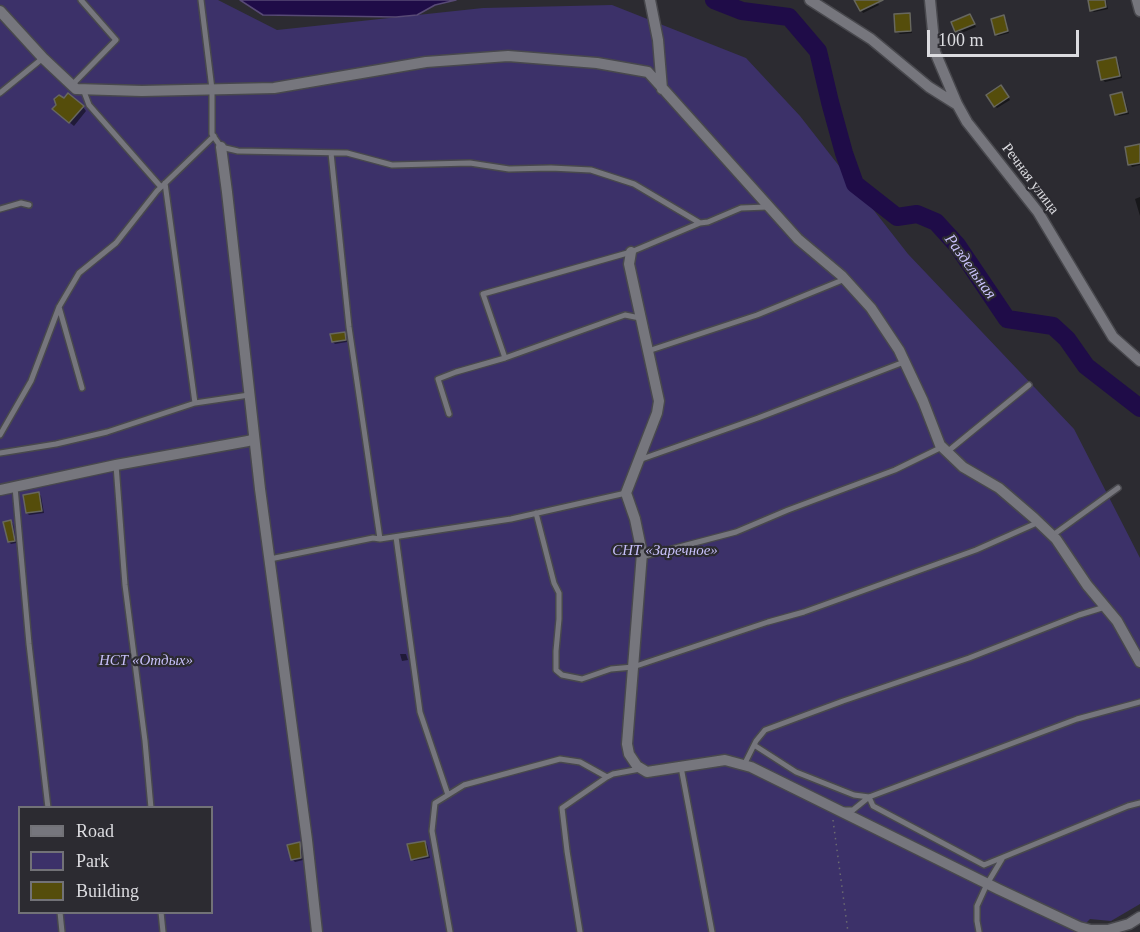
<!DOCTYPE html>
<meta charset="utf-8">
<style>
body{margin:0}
#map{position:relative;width:1140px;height:932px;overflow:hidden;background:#2c2b31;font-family:Georgia,serif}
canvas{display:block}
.legend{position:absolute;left:18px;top:806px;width:195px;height:108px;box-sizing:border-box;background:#2c2b31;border:2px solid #727277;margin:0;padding:8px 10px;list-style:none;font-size:18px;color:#dcdce0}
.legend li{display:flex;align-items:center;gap:12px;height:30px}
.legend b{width:30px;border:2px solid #727277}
.scale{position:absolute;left:927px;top:30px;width:152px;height:27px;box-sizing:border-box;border:3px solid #dcdce0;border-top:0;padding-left:8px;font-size:18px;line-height:21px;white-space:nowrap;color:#dcdce0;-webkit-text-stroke:4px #2c2b31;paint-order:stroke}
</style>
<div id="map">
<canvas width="1140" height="932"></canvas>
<ul class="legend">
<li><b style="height:8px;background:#76767d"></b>Road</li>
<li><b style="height:16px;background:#3c3169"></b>Park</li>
<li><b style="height:16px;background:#554d0b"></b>Building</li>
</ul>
<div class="scale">100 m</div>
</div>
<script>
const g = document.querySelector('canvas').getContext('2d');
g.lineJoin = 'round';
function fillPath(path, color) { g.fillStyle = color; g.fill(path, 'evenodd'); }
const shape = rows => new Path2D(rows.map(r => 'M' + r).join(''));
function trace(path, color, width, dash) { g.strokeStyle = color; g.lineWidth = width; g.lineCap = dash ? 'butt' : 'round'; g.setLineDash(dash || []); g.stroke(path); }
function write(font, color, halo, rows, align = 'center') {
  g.font = font + ' Georgia,serif'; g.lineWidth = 4.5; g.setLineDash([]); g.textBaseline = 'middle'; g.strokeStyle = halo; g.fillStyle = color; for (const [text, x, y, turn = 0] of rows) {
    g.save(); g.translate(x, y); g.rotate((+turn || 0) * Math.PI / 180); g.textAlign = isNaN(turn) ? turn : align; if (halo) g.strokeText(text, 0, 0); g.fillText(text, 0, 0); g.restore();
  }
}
fillPath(shape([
 [0,0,218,0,277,30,483,8,612,5,746,58,800,116,908,254,1074,429,1140,558,1140,904,1111,921,1090,919,1077,932,0,932],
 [20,808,212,808,212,912,20,912]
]), '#3c3169');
const water = shape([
 [240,0,456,0,435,5,417,15,396,17,263,15,240,0]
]);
fillPath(water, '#1f0c48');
trace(water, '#584a76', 1.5);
fillPath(shape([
 [856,0,876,0,879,5,863,13],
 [1089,0,1106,0,1108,9,1094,12,1092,10],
 [909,15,911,17,912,33,900,34,897,32],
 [970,16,976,27,959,34,953,23],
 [1003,17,1006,19,1009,33,998,36,996,34],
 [1115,58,1118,61,1122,78,1105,82,1103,80,1099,62],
 [1003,89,1010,100,997,108,995,106],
 [1122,94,1124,96,1129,114,1119,116,1117,114],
 [83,107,86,111,74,126,58,113],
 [1140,146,1140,165,1132,167,1130,164],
 [1140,197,1140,216,1135,199],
 [344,334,346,336,347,342,335,344,333,342],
 [39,494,41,496,44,513,29,515,27,513],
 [11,522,13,524,16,543,11,544,9,542],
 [400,654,406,654,408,660,402,661],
 [425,842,427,844,430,858,414,861,412,859],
 [299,844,301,846,303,860,295,862,293,860]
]), '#0007');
trace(shape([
 [714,0,742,11,789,17,818,51,830,102,844,153,855,184,897,217,917,214,936,222,957,245,1007,319,1053,326,1067,339,1086,366,1140,408]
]), '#1f0c48', 18);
const building = shape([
 [854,0,883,0,860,11,854,0],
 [1088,0,1105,0,1106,7,1090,11,1088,0],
 [910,13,911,31,895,32,894,14,910,13],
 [970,14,975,24,955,32,951,22,970,14],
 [1004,15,1008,31,995,35,991,19,1004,15],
 [1116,57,1120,76,1101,80,1097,61,1116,57],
 [1001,85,1009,97,994,107,986,95,1001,85],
 [1122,92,1127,112,1115,115,1110,95,1122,92],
 [68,93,84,106,69,123,52,109,56,105,54,99,59,95,64,98,68,93],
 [1140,144,1140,163,1128,165,1125,147,1140,144],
 [345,332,346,340,332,342,330,334,345,332],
 [39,492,42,511,26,513,23,495,39,492],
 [11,520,15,541,8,542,3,522,11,520],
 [425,841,428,856,411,860,407,844,425,841],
 [300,842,301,858,291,860,287,845,300,842]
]);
fillPath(building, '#554d0b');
trace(building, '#67675f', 1.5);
const service = shape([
 [201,0,212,89,212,134,221,147,238,151,347,153,392,165,470,163,509,169,551,168,591,170,634,184,700,223,631,252,483,294,505,358,625,315,640,318],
 [72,85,116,40,81,0],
 [83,89,89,105,161,187],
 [0,93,43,58],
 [331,153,349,327,380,539],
 [165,183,195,403],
 [0,209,21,203,29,205],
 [700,223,708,222,741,208,767,207],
 [59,307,82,388],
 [648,351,757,315,845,279],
 [449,414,438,379,456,372,505,358],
 [0,435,31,381,59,307,79,273,116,243,157,191,214,136],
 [947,452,1029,385],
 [0,453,56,444,107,432,195,403,249,395],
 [639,460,758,418,904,362],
 [116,465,125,585,145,741,151,808],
 [15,487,29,644,48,808],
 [536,513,554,583,559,593,559,619,556,651,556,670,562,675,582,679,611,669,633,667,768,622,804,612,976,550,1039,522],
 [1053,535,1118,488],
 [396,537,420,712,448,795],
 [641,557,736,532,788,510,895,470,942,447],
 [270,559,373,538,380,539,511,519,626,493],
 [1140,702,1077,719,869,797,873,806,984,865,1128,806,1140,803],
 [754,745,796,772,854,795,869,797],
 [744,765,756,741,765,730,843,701,969,658,1079,615,1105,607],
 [681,767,712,932],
 [607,777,613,774,640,769],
 [844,810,853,810,869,797],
 [60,912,62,932],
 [161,912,163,932],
 [450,932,432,831,435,803,464,785,560,759,580,762,607,777,562,808,567,851,580,932],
 [979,932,977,921,977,906,987,884,1002,859]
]);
const minor = shape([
 [650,0,658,40,662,89],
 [810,0,871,39,929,87,956,104],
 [930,0,935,52,957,104,967,122,1038,212,1113,337,1140,361],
 [1137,0,1140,11],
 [0,11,43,58,76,89,142,91,274,88,426,62,508,56,597,63,648,72,798,239,842,276,871,308,899,350,923,401,940,445,963,467,999,488,1034,518,1056,539,1087,585,1117,621,1140,662],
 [221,147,227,192,260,489,307,840,317,932],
 [631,252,629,264,659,401,657,413,626,493,635,519,642,553,627,744,629,754,637,766,647,772,725,760,751,767,998,889,1079,927,1091,930,1108,930,1129,924,1140,917],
 [0,490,116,465,248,441,254,439]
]);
trace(service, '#48484d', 8);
trace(minor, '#48484d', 13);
trace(shape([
 [833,820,848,932]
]), '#6b6b70', 1.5, [1.5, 4.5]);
trace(service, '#76767d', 5);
trace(minor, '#76767d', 10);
write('15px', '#dcdce0', '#2c2b31', [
 ["Речная улица",1030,179,53]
]);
write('italic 15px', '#c8c1fa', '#2c2b31', [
 ["СНТ «Заречное»",665,551],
 ["НСТ «Отдых»",146,661]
]);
write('italic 16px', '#c9c2fb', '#2c2b31', [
 ["Раздельная",970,267,54]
]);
</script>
